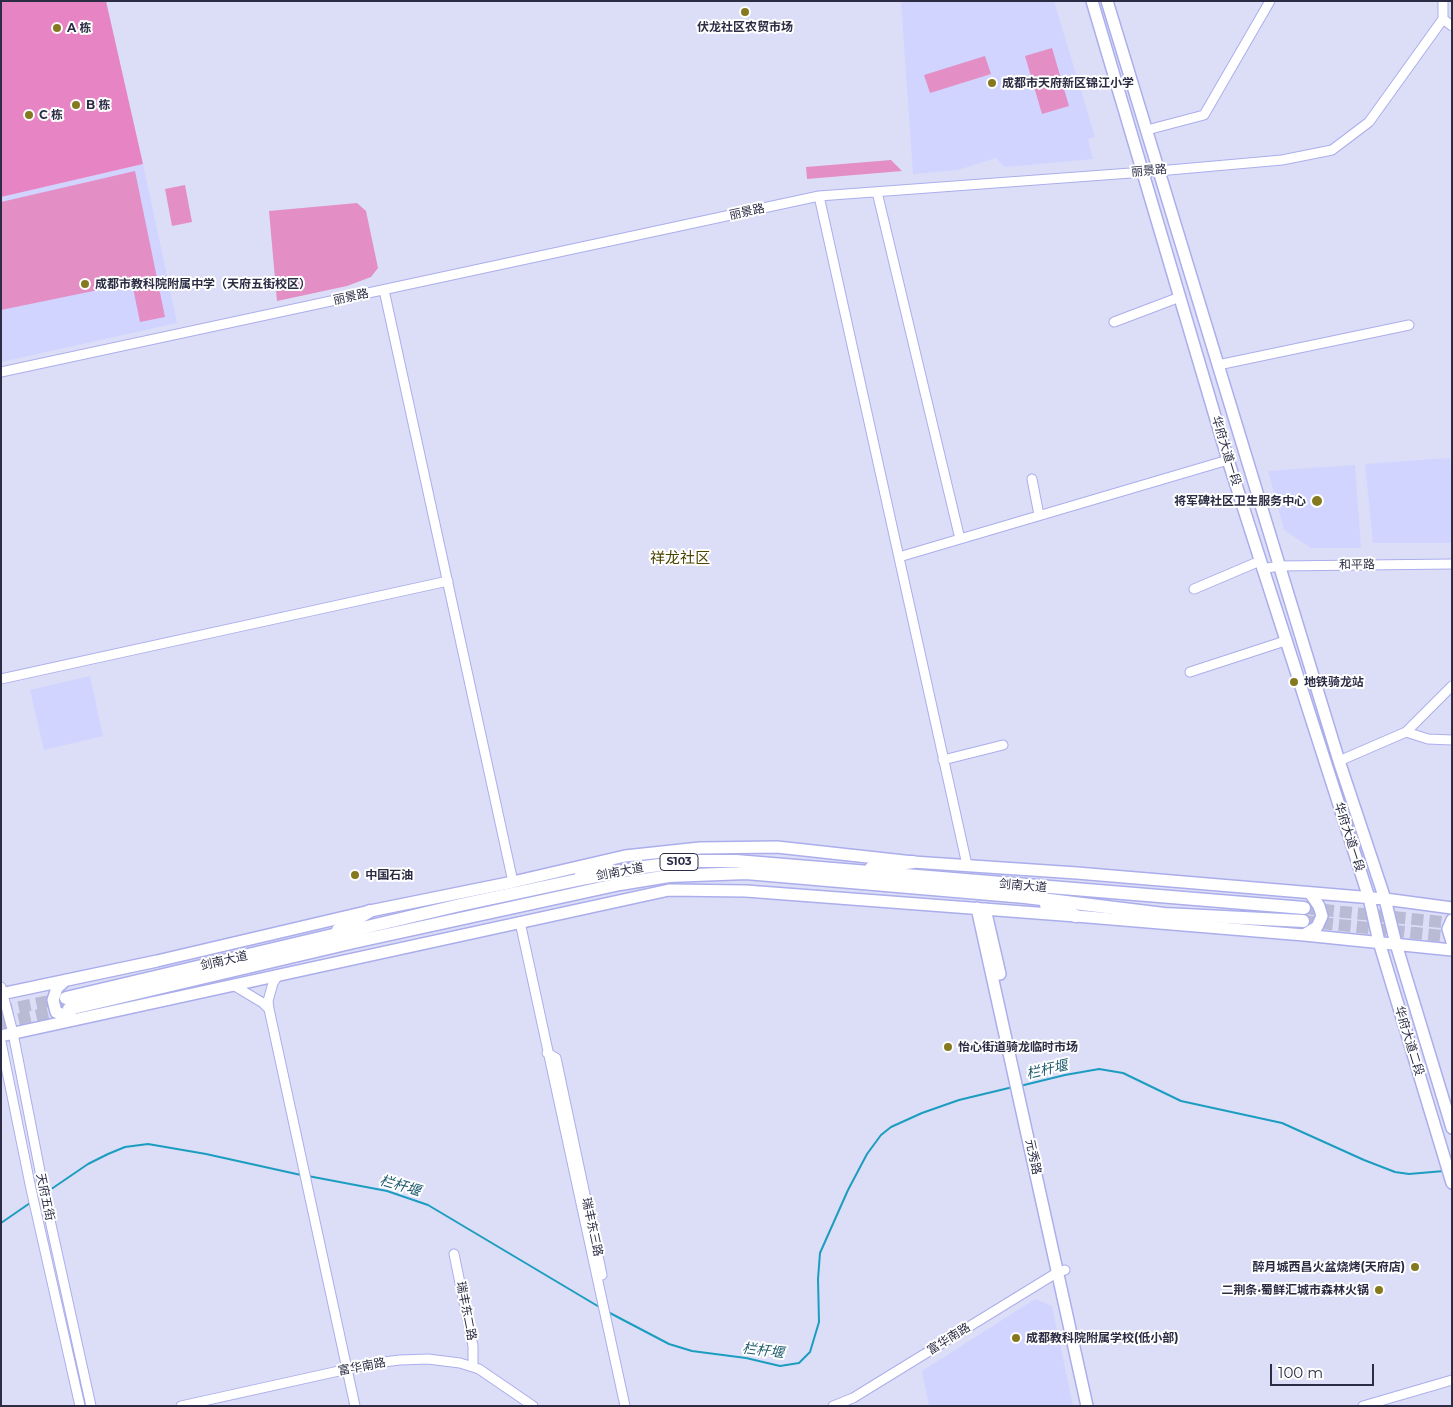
<!DOCTYPE html>
<meta charset="utf-8">
<style>
body{margin:0}
#map{position:relative;width:1453px;height:1407px;overflow:hidden;background:#dcdef8;font-family:Montserrat,sans-serif}
canvas{display:block}
.frame{position:absolute;inset:0;border:2px solid #2c2d45;pointer-events:none}
.scale{position:absolute;left:1270px;top:1364px;width:104px;height:22px;box-sizing:border-box;border:2px solid #2c2d45;border-top:0;padding-left:6px;font-size:15px;line-height:18px;white-space:nowrap;color:#2c2d45;-webkit-text-stroke:4px #fff;paint-order:stroke}
</style>
<div id="map">
<canvas width="1453" height="1407"></canvas>
<div class="frame"></div>
<div class="scale">100 m</div>
</div>
<script>
const g = document.querySelector('canvas').getContext('2d');
g.lineJoin = 'round';
function fillPath(path, color) { g.fillStyle = color; g.fill(path, 'evenodd'); }
const shape = rows => new Path2D(rows.map(r => 'M' + r).join(''));
function trace(path, color, width, dash) { g.strokeStyle = color; g.lineWidth = width; g.lineCap = dash ? 'butt' : 'round'; g.setLineDash(dash || []); g.stroke(path); }
function write(font, color, halo, rows, align = 'center') {
  g.font = font + ' Montserrat,"Noto Sans SC",sans-serif'; g.lineWidth = 4; g.setLineDash([]); g.textBaseline = 'middle'; g.strokeStyle = halo; g.fillStyle = color; for (const [text, x, y, turn = 0] of rows) {
    g.save(); g.translate(x, y); g.rotate((+turn || 0) * Math.PI / 180); g.textAlign = isNaN(turn) ? turn : align; if (halo) g.strokeText(text, 0, 0); g.fillText(text, 0, 0); g.restore();
  }
}
fillPath(shape([
 [901,1,1054,1,1095,137,1088,139,1093,159,1005,167,996,158,958,170,913,174],
 [143,164,177,323,1,362,1,197],
 [1450,458,1452,485,1452,543,1373,543,1365,464],
 [1355,465,1361,548,1311,548,1284,530,1268,471],
 [90,676,103,736,44,750,30,690],
 [1035,1299,1052,1306,1073,1406,929,1406,922,1371]
]), '#d1d4fe');
fillPath(shape([
 [1052,48,1069,106,1042,114,1025,56],
 [985,56,991,74,930,93,924,75],
 [891,160,902,171,807,179,806,167],
 [135,171,165,317,140,322,132,283,1,310,1,202],
 [185,185,192,222,172,226,165,189],
 [357,203,366,211,378,268,371,277,347,286,277,301,269,211]
]), '#e38ec4');
fillPath(shape([
 [1,1,106,1,143,164,1,197]
]), '#e785c4');
trace(shape([
 [1020,1086,1065,1075,1099,1069,1123,1073,1181,1101,1282,1123,1364,1160,1395,1172,1409,1174,1444,1171],
 [308,1176,387,1191,428,1205,601,1308],
 [47,1192,88,1164,108,1154,125,1147,148,1144,206,1154,301,1175],
 [1,1223,30,1203],
 [608,1312,669,1344,692,1351,746,1358,780,1366,799,1363,810,1352,819,1322,818,1279,820,1253,848,1190,867,1154,881,1135,891,1127,922,1113,959,1100,1013,1087]
]), '#1c9dbf', 2);
trace(shape([
 [1304,908,1452,923],
 [1303,921,1452,937],
 [1,1011,64,998],
 [1,1023,67,1009]
]), '#b9bbd4', 12, [12, 6]);
const minor = shape([
 [1443,1,1443,19,1452,26],
 [1147,130,1204,115,1270,1],
 [877,192,960,539],
 [819,196,967,865],
 [384,290,513,882],
 [1114,322,1180,297],
 [1218,365,1409,325],
 [1,372,819,196,1158,171,1282,160,1332,150,1369,122,1443,19],
 [1032,479,1039,515],
 [899,557,1228,460],
 [1262,569,1279,566,1452,564],
 [1194,589,1260,561],
 [1190,672,1285,641],
 [1,679,448,581],
 [1406,732,1428,739,1452,740],
 [943,760,1003,745],
 [1339,761,1406,732,1452,686],
 [520,922,625,1406],
 [278,975,273,983,268,1001,269,1009,355,1406],
 [233,985,263,1003,269,1009],
 [1,987,13,1033,46,1202,91,1406],
 [1,1042,31,1189,80,1406],
 [547,1053,556,1058,602,1275],
 [454,1254,473,1346,473,1367],
 [181,1406,375,1363,400,1360,428,1359,460,1363,479,1369,533,1406],
 [833,1406,853,1398,1058,1272,1065,1270],
 [1363,1406,1452,1380]
]);
const major = shape([
 [1092,1,1228,460,1369,898,1379,942,1452,1183],
 [1107,1,1339,761,1385,899,1396,944,1452,1128],
 [977,908,1087,1406],
 [985,909,1000,974],
 [1452,920,1448,929,1452,942],
 [1304,935,1317,927,1322,916,1319,906,1310,893],
 [66,980,57,988,53,1000,56,1012,74,1019],
 [1,994,157,961,370,911,513,882,625,856,700,848,777,847,913,862,1077,873,1385,899,1452,908],
 [1,1036,669,890,746,891,1076,916,1304,935,1452,950]
]);
const highway = shape([
 [871,868,913,862],
 [581,874,587,873,608,861],
 [1046,905,1076,916],
 [338,930,370,911],
 [66,998,460,905,577,880,644,867,690,861,736,861,1304,908],
 [69,1009,354,942,620,884,669,876,746,873,1025,897,1164,914,1303,921]
]);
trace(minor, '#abaeeb', 11);
trace(major, '#abaeeb', 14);
trace(highway, '#abaeeb', 15);
trace(minor, '#fff', 9);
trace(major, '#fff', 11);
trace(highway, '#fff', 12);
for (const [x, y, r, color] of [
 [745,12,5,"#85791f"],
 [57,28,5,"#85791f"],
 [992,83,5,"#85791f"],
 [76,105,5,"#85791f"],
 [29,115,5,"#85791f"],
 [85,284,5,"#85791f"],
 [1317,501,6,"#85791f"],
 [1294,682,5,"#85791f"],
 [355,875,5,"#85791f"],
 [948,1047,5,"#85791f"],
 [1415,1267,5,"#85791f"],
 [1379,1290,5,"#85791f"],
 [1016,1338,5,"#85791f"]
]) { const dot = new Path2D(); dot.arc(x, y, r, 0, 2 * Math.PI); g.fillStyle = color; g.fill(dot); trace(dot, '#fff', 2); }
for (const [x, y, w] of [
 [679,862,38]
]) { const box = new Path2D(); box.roundRect(x - w / 2, y - 8.5, w, 17, 4); g.fillStyle = '#fff'; g.fill(box); trace(box, '#2c2d45', 1); }
write('bold 11px', '#2c2d45', null, [
 ["S103",679,862]
]);
write('bold 12px', '#2c2d45', '#fff', [
 ["伏龙社区农贸市场",745,27,"center"],
 ["A 栋",67,28],
 ["成都市天府新区锦江小学",1002,83],
 ["B 栋",86,105],
 ["C 栋",39,115],
 ["成都市教科院附属中学（天府五街校区）",95,284],
 ["将军碑社区卫生服务中心",1306,501,"right"],
 ["地铁骑龙站",1304,682],
 ["中国石油",365,875],
 ["怡心街道骑龙临时市场",958,1047],
 ["醉月城西昌火盆烧烤(天府店)",1405,1267,"right"],
 ["二荆条·蜀鲜汇城市森林火锅",1369,1290,"right"],
 ["成都教科院附属学校(低小部)",1026,1338]
], 'left');
write('12px', '#2c2d45', '#fff', [
 ["丽景路",1149,171,-5],
 ["丽景路",747,212,-12],
 ["丽景路",351,297,-12],
 ["华府大道一段",1226,451,73],
 ["和平路",1357,565,-1],
 ["华府大道一段",1349,837,72],
 ["剑南大道",620,872,-11],
 ["剑南大道",1023,886,5],
 ["剑南大道",224,961,-13],
 ["华府大道二段",1409,1041,73],
 ["元秀路",1033,1157,78],
 ["天府五街",45,1197,78],
 ["瑞丰东三路",592,1227,78],
 ["瑞丰东二路",466,1311,79],
 ["富华南路",949,1339,-32],
 ["富华南路",362,1367,-11]
]);
write('italic 14px', '#1c5a6d', '#fff', [
 ["栏杆堰",1047,1070,-13],
 ["栏杆堰",400,1186,16],
 ["栏杆堰",763,1351,7]
]);
write('15px', '#4d4502', '#fff', [
 ["祥龙社区",680,559]
]);
</script>
